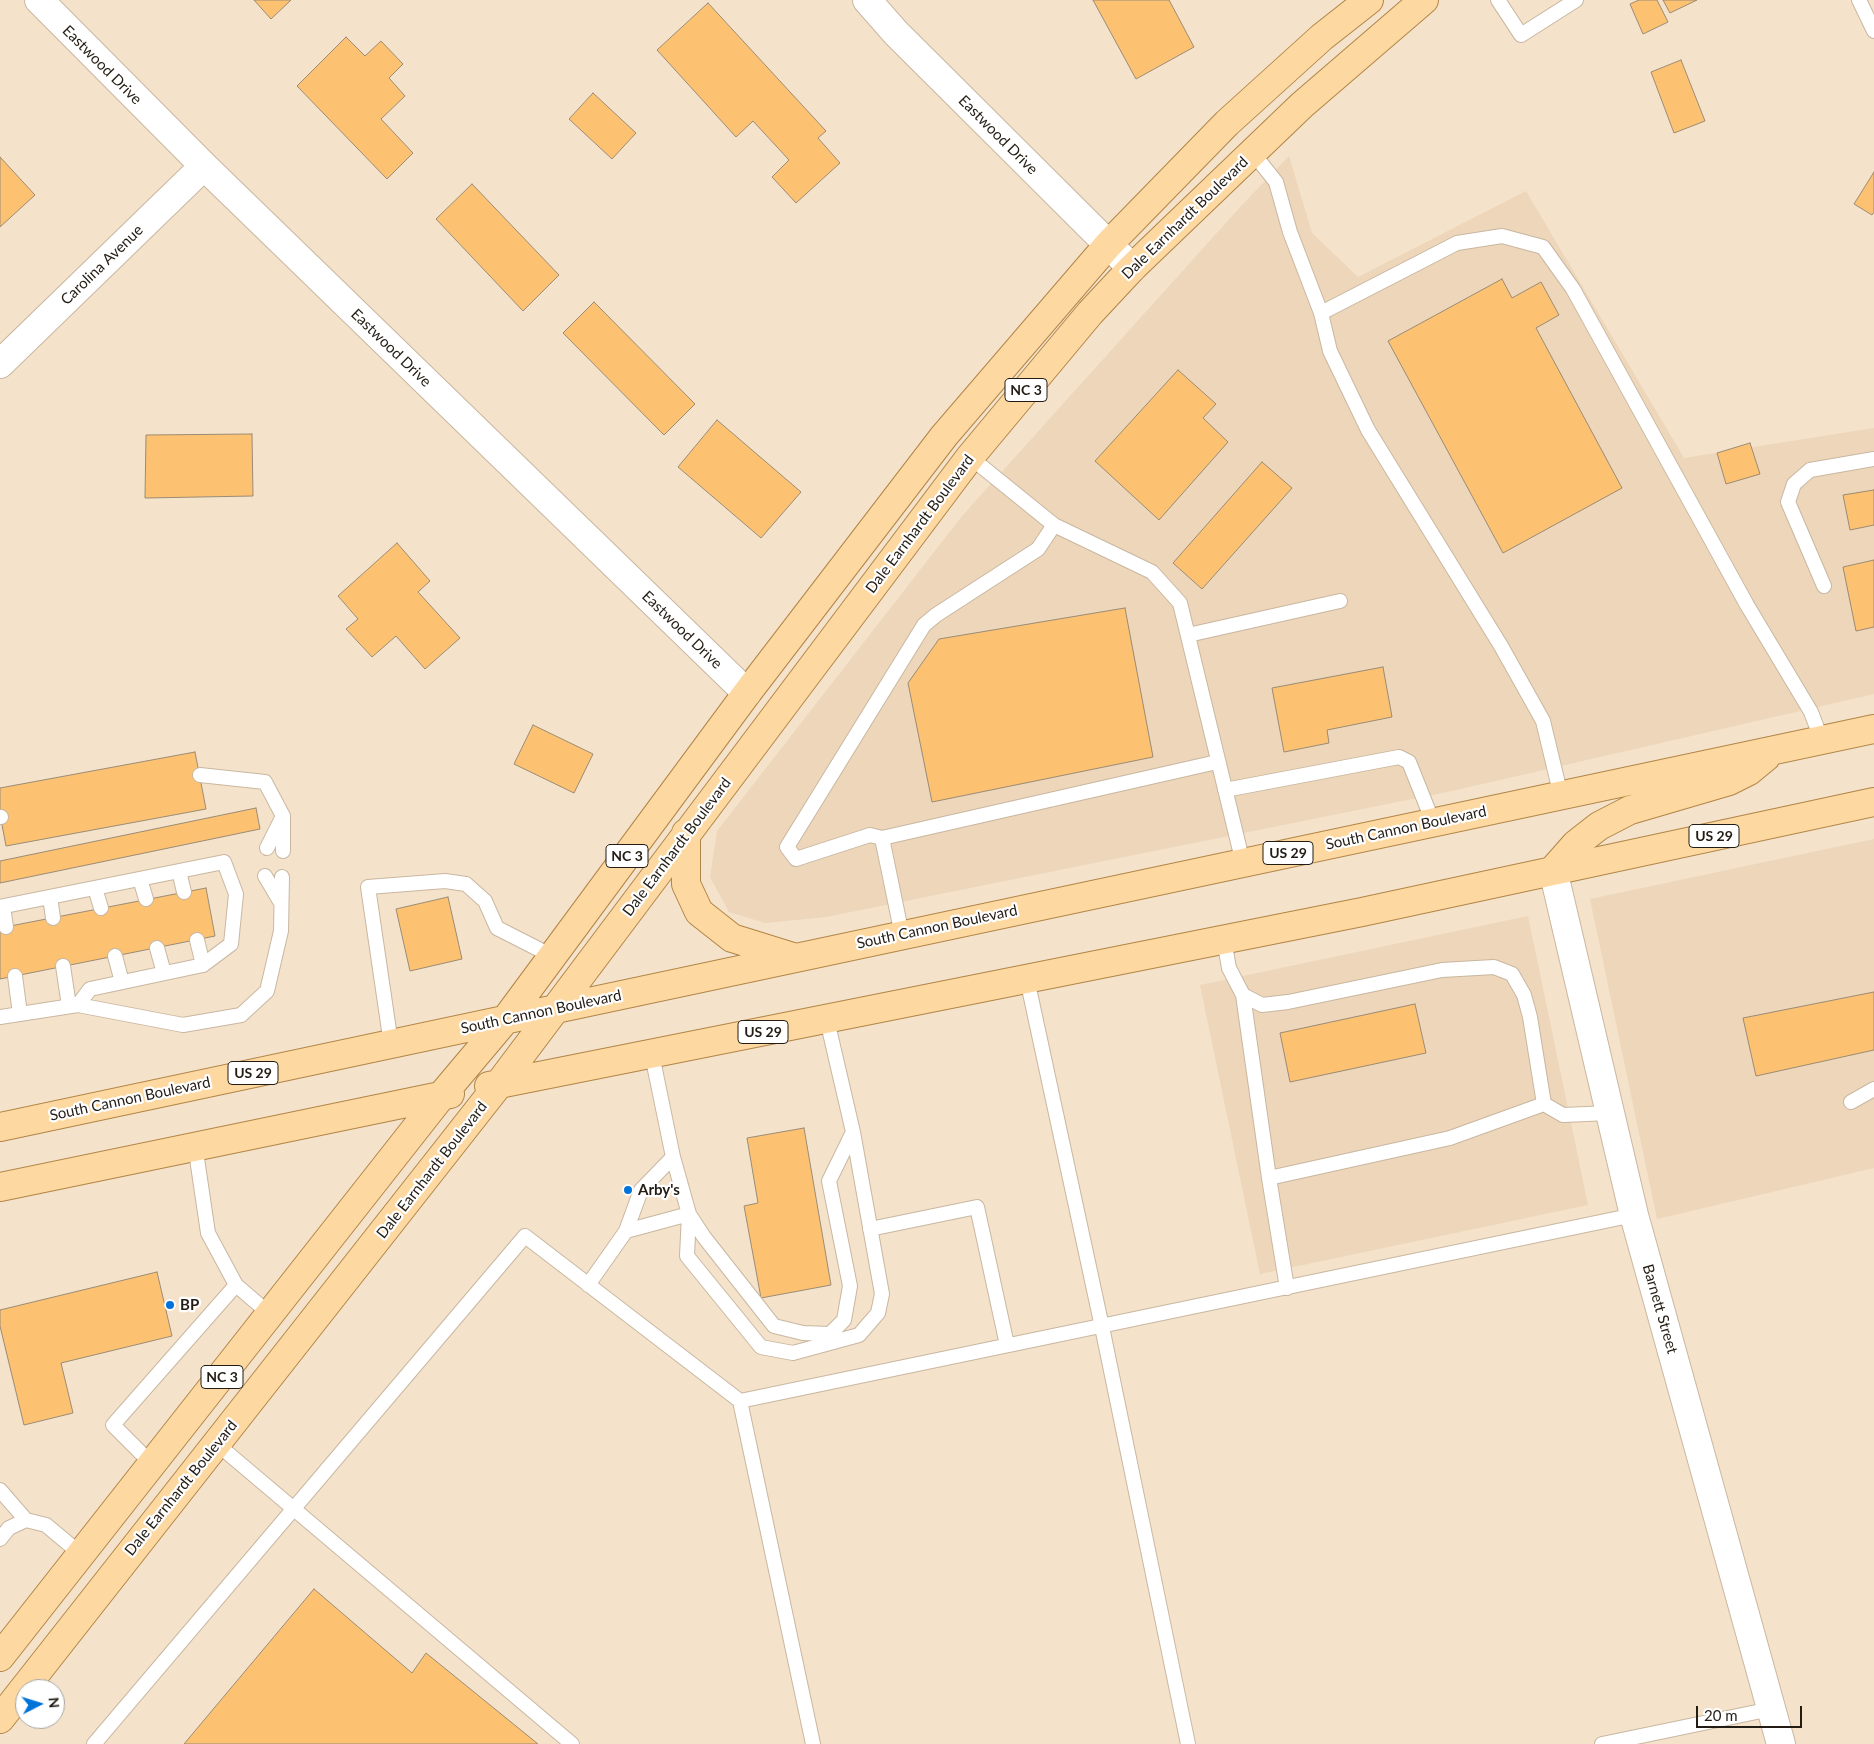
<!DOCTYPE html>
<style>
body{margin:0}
#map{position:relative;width:1874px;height:1744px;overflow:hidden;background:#f4e2ca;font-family:Lato,sans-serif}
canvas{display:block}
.north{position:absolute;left:15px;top:1679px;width:50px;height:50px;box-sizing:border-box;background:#fff;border:1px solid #a7a4a1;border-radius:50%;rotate:85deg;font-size:14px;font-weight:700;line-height:20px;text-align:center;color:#231c14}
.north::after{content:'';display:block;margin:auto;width:18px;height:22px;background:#0073db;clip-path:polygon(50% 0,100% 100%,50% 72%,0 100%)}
.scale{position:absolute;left:1696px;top:1706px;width:106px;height:22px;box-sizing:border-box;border:2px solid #231c14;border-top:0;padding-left:6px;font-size:15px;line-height:18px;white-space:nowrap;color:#231c14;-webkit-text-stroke:4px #fff;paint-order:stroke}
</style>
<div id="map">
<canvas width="1874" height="1744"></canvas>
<div class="north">N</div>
<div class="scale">20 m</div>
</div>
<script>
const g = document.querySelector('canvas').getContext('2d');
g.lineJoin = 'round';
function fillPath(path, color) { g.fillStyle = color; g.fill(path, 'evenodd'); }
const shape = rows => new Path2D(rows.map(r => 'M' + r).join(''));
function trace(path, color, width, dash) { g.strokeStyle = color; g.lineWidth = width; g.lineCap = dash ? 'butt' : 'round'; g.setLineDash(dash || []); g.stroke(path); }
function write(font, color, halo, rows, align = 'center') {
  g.font = font + ' Lato,sans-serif'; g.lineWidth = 4.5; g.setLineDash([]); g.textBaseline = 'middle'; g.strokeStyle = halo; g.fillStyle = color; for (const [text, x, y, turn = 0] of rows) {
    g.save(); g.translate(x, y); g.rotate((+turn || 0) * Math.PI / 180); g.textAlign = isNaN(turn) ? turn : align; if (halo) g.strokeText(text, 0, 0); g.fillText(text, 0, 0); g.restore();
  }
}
fillPath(shape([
 [1289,156,1312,233,1358,277,1526,191,1684,458,1874,428,1874,694,1452,791,826,917,765,923,729,912,710,877,717,831,962,516,1242,205],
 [1874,839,1874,1168,1657,1219,1590,899],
 [1528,916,1588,1205,1260,1274,1200,985]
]), '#edd6b9');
const building = shape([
 [254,0,291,0,271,19,254,0],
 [1093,0,1169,0,1194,47,1136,79,1093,0],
 [1639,0,1657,0,1668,22,1643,34,1630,4,1639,0],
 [1663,0,1697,0,1670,13,1663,0],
 [708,3,826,131,818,138,840,163,796,203,772,177,789,160,753,121,736,137,657,50,708,3],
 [346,37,365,56,381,41,403,64,389,78,405,96,381,119,413,153,387,179,297,86,346,37],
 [1681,60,1705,121,1674,133,1651,72,1681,60],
 [593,93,636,133,612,159,569,119,593,93],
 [0,157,35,195,0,227,0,157],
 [1874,172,1874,212,1872,215,1854,204,1874,172],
 [472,184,559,275,523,311,436,219,472,184],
 [1502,279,1512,298,1541,282,1559,315,1536,328,1622,488,1503,553,1388,341,1502,279],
 [594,302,695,404,664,435,563,333,594,302],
 [1178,370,1216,404,1203,418,1228,442,1159,520,1095,461,1178,370],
 [717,420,801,492,761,538,678,467,717,420],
 [252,434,253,496,145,498,146,435,252,434],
 [1750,443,1760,474,1726,484,1717,453,1750,443],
 [1262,462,1292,488,1202,589,1173,563,1262,462],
 [1874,490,1874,525,1850,530,1843,495,1874,490],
 [397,543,430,581,418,592,460,638,425,669,396,636,372,657,346,629,358,619,338,596,397,543],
 [1874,560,1874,627,1856,631,1843,567,1874,560],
 [1125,608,1153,757,932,802,908,683,939,639,1125,608],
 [1383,667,1392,717,1327,730,1329,743,1284,752,1272,688,1383,667],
 [533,725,593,754,574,793,514,764,533,725],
 [195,752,206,809,6,846,0,814,0,788,195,752],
 [256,808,260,829,0,883,0,861,256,808],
 [206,888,215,936,0,979,0,928,206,888],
 [448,897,462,959,410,971,396,909,448,897],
 [1874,992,1874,1050,1756,1076,1743,1018,1874,992],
 [1415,1004,1426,1053,1290,1082,1280,1033,1415,1004],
 [804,1128,831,1285,761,1298,744,1206,758,1203,747,1138,804,1128],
 [157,1272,172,1336,61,1363,73,1413,24,1425,0,1326,0,1310,157,1272],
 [314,1589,412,1673,426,1653,538,1744,184,1744,314,1589]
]);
fillPath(building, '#fcc272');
trace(building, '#9b8b75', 1);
const lane = shape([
 [1498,0,1521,35,1576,0],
 [1859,0,1874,31],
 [1253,153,1276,182,1290,232,1321,313,1330,351,1368,430,1501,646,1543,721,1561,796],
 [1321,313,1457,243,1502,236,1543,247,1573,289,1747,605,1811,712,1822,741],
 [1054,525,1152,572,1180,603,1243,863],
 [1824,586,1788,502,1794,484,1810,470,1874,459],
 [1188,635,1340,601],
 [200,775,265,782,283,816,283,851],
 [1225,790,1399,757,1409,762,1433,822],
 [0,817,1,817],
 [882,838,1217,762],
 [267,848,281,820],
 [179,871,184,892],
 [265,876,281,903],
 [140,879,146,899],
 [95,888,101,908],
 [50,897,53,918],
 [0,907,224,862,236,894,231,944,203,965,90,989,78,1005],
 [3,907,6,927],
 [902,935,882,838,870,835,796,859,787,847,924,625,936,615,1038,549,1054,525,970,457],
 [197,940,203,965],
 [1224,940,1229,968,1243,995,1269,1178,1450,1138,1544,1104],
 [157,948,164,973],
 [115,956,122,982],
 [63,966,69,1006],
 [15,976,20,1014],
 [1027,979,1102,1327,1188,1744],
 [1243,995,1262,1005,1288,1002,1442,970,1494,967,1512,974,1524,995,1530,1017,1544,1104,1563,1115,1610,1113],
 [0,1017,78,1005,183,1025,241,1015,267,991,281,931,282,877],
 [391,1044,368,887,445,881,466,884,485,901,497,928,552,956],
 [652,1055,673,1157,689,1214,687,1256,761,1347,793,1353,859,1335,878,1313,882,1294,853,1132,827,1020],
 [1851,1102,1874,1089],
 [195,1145,208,1233,236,1285,271,1315],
 [673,1157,641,1190,626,1231,689,1214,704,1237,774,1326,803,1333,830,1334,844,1320,850,1286,829,1181,853,1132],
 [1269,1178,1287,1288],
 [870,1229,977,1207,1007,1345],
 [588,1285,626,1231],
 [740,1401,813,1744],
 [217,1444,572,1744],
 [153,1465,113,1425,236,1285],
 [0,1490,26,1520],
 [0,1539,9,1528,26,1520,46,1525,82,1555],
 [94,1744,525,1236,740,1401,1634,1215],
 [1602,1744,1771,1709]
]);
const street = shape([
 [39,0,204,166,747,693],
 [867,0,896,33,1132,268],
 [0,364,204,166],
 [1553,870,1634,1215,1781,1744]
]);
const primary = shape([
 [686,833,686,884,699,912,732,938,793,957],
 [1553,870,1576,844,1599,826,1630,810,1729,781,1749,771,1766,757],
 [489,1086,1362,912,1874,802],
 [0,1127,1874,729],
 [0,1187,450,1094],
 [0,1657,442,1095,506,1019,747,693,944,436,1108,245,1227,123,1322,37,1369,0],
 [0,1719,499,1084,970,457,1090,313,1132,268,1302,105,1424,0]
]);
trace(lane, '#c9b7a1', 16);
trace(street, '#c9b7a1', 30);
trace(primary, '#b18547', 30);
trace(lane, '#fff', 14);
trace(street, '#fff', 28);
trace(primary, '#fed8a1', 28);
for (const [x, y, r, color] of [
 [628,1190,5,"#0073db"],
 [170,1305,5,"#0073db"]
]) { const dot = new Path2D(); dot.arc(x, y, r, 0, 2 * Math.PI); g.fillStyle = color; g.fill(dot); trace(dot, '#fff', 2); }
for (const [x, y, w] of [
 [1026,390,42],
 [1714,836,50],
 [1288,853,50],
 [627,856,42],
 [763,1032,50],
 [253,1073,50],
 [222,1377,42]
]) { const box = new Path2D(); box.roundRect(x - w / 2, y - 11.5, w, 23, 4); g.fillStyle = '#fff'; g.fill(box); trace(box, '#231c14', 1); }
write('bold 14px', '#231c14', null, [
 ["NC 3",1026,390],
 ["US 29",1714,836],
 ["US 29",1288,853],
 ["NC 3",627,856],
 ["US 29",763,1032],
 ["US 29",253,1073],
 ["NC 3",222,1377]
]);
write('15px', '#231c14', '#fff', [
 ["Eastwood Drive",102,65,45],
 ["Eastwood Drive",998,135,45],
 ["Dale Earnhardt Boulevard",1185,218,-44],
 ["Carolina Avenue",102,265,-44],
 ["Eastwood Drive",391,348,44],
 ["Dale Earnhardt Boulevard",920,524,-53],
 ["Eastwood Drive",682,630,44],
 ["South Cannon Boulevard",1406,828,-12],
 ["Dale Earnhardt Boulevard",677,847,-53],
 ["South Cannon Boulevard",937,927,-12],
 ["South Cannon Boulevard",541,1012,-12],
 ["South Cannon Boulevard",130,1099,-12],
 ["Dale Earnhardt Boulevard",432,1170,-52],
 ["Barnett Street",1660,1309,74],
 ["Dale Earnhardt Boulevard",181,1488,-51]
]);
write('bold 15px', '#231c14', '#fff', [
 ["Arby's",638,1190],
 ["BP",180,1305]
], 'left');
</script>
